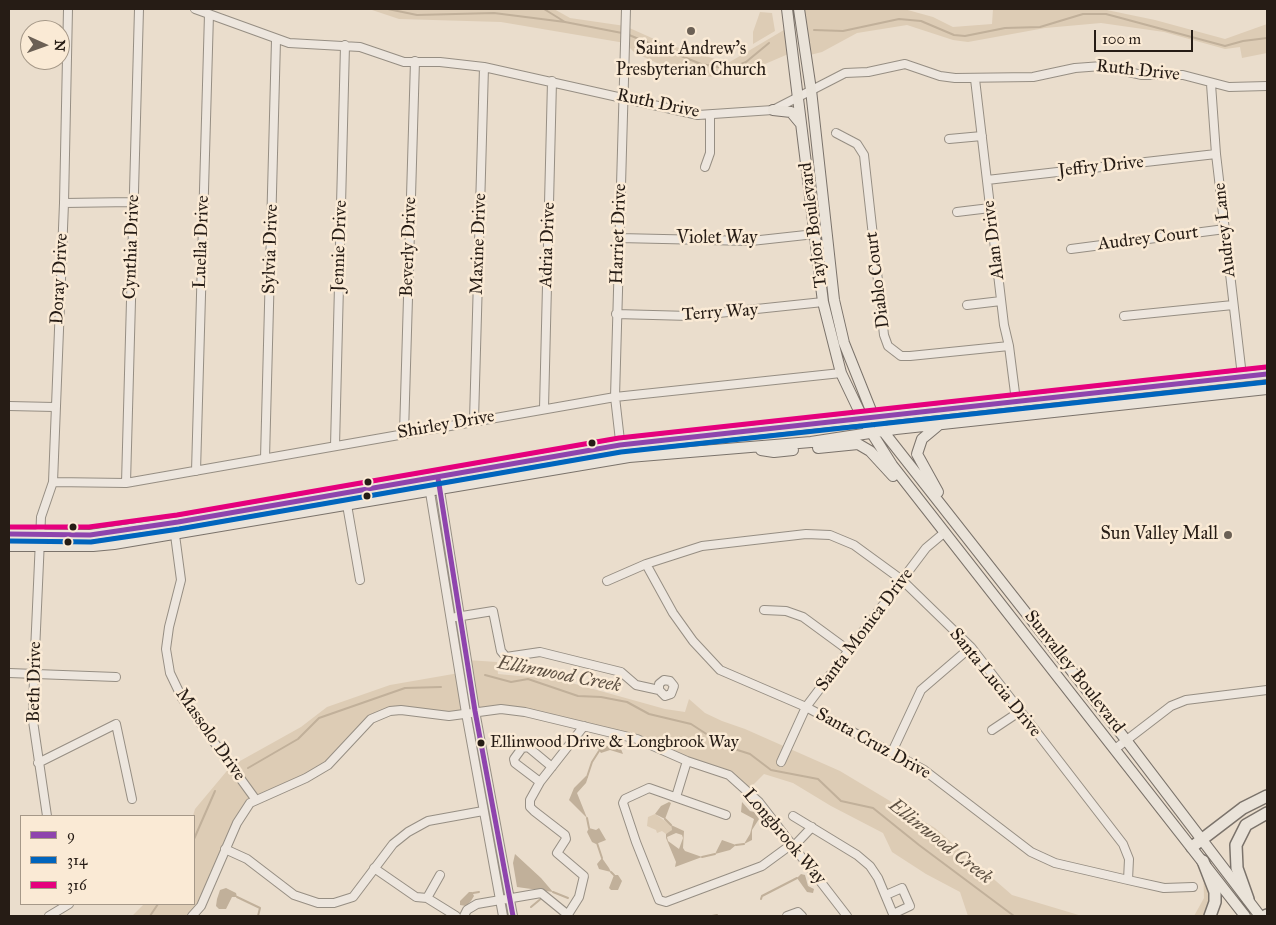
<!DOCTYPE html>
<style>
body{margin:0}
#map{position:relative;width:1276px;height:925px;overflow:hidden;background:#eaddcc;font-family:"IM FELL Great Primer",serif}
canvas{display:block}
.frame{position:absolute;inset:0;border:10px solid #261c15;pointer-events:none}
.legend{position:absolute;left:20px;top:815px;width:175px;height:90px;box-sizing:border-box;background:#faead5;border:1px solid #a59888;margin:0;padding:6px 9px;list-style:none;font-size:15px;color:#261c15}
.legend li{display:flex;align-items:center;gap:10px;height:25px}
.legend b{width:25px;border:1px solid #a59888}
.north{position:absolute;left:20px;top:20px;width:50px;height:50px;box-sizing:border-box;background:#faead5;border:1px solid #a59888;border-radius:50%;rotate:92deg;font-size:14px;font-weight:700;line-height:20px;text-align:center;color:#261c15}
.north::after{content:'';display:block;margin:auto;width:18px;height:22px;background:#6b6055;clip-path:polygon(50% 0,100% 100%,50% 72%,0 100%)}
.scale{position:absolute;left:1094px;top:30px;width:99px;height:22px;box-sizing:border-box;border:2px solid #261c15;border-top:0;padding-left:6px;font-size:15px;line-height:18px;white-space:nowrap;color:#261c15;-webkit-text-stroke:4px #faead5;paint-order:stroke}
</style>
<div id="map">
<canvas width="1276" height="925"></canvas>
<div class="frame"></div>
<ul class="legend">
<li><b style="height:6px;background:#8e44ad"></b>9</li>
<li><b style="height:6px;background:#0065bd"></b>314</li>
<li><b style="height:6px;background:#e5007d"></b>316</li>
</ul>
<div class="north">N</div>
<div class="scale">100 m</div>
</div>
<script>
const g = document.querySelector('canvas').getContext('2d');
g.lineJoin = 'round';
function fillPath(path, color) { g.fillStyle = color; g.fill(path, 'evenodd'); }
const shape = rows => new Path2D(rows.map(r => 'M' + r).join(''));
function trace(path, color, width, dash) { g.strokeStyle = color; g.lineWidth = width; g.lineCap = dash ? 'butt' : 'round'; g.setLineDash(dash || []); g.stroke(path); }
function write(font, color, halo, rows, align = 'center') {
  g.font = font + ' "IM FELL Great Primer",serif'; g.lineWidth = 5; g.setLineDash([]); g.textBaseline = 'middle'; g.strokeStyle = halo; g.fillStyle = color; for (const [text, x, y, turn = 0] of rows) {
    g.save(); g.translate(x, y); g.rotate((+turn || 0) * Math.PI / 180); g.textAlign = isNaN(turn) ? turn : align; if (halo) g.strokeText(text, 0, 0); g.fillText(text, 0, 0); g.restore();
  }
}
fillPath(shape([
 [369,9,554,9,570,18,625,26,663,43,728,63,789,27,793,52,737,76,688,77,635,53,625,43,501,22,399,19],
 [799,9,904,9,933,17,953,27,992,24,993,9,1102,9,1155,20,1225,39,1267,24,1267,53,1242,58,1240,47,1225,49,1164,32,1101,23,1045,28,968,42,953,40,907,25,857,33,822,52,806,56],
 [760,12,772,13,775,31,753,44,753,32],
 [467,660,497,662,498,674,561,680,665,709,685,712,689,699,705,713,722,721,745,729,840,771,935,828,1012,895,1082,916,968,916,960,892,926,874,892,852,883,833,831,806,793,783,764,774,747,791,729,775,637,739,525,712,475,711],
 [459,673,466,713,449,716,416,710,377,715,328,765,250,803,192,916,132,916,144,904,194,904,193,816,195,809,231,766,301,727,327,707,390,685],
 [655,814,671,825,672,830,670,833,666,834,662,831,657,833,656,830,647,826,648,817],
 [1203,861,1215,892,1210,916,1194,916,1204,898]
]), '#ddccb5');
fillPath(shape([
 [596,740,608,746,619,744,623,754,610,750,601,753,593,742],
 [586,776,588,777,586,783,577,793,587,818,569,800,574,788],
 [669,802,671,803,665,819,655,814,661,806],
 [742,802,750,811,754,812,759,819,752,830,752,840,744,844,750,834,754,819,741,812],
 [671,825,684,831,683,848,685,851,702,857,675,867,676,862,666,838,666,834,672,830],
 [676,833,682,835,683,838,679,849,668,841,667,837],
 [589,828,596,830,599,828,606,840,596,844,592,842,587,832],
 [722,840,736,845,730,850,715,854],
 [515,854,541,878,553,892,517,887,513,863],
 [602,858,609,868,611,872,599,869,597,864],
 [801,874,805,875,808,886,814,889,813,893,807,892,797,878],
 [614,875,618,875,622,881,618,890,611,890,609,888],
 [226,888,236,893,237,897,232,897,226,909,219,909,216,906,217,899,220,890],
 [469,892,472,892,474,896,471,901,466,906,460,905,460,901]
]), '#c1b09a');
trace(shape([
 [388,9,417,15,494,13,565,22],
 [544,9,565,22,622,33],
 [814,30,843,31,899,19,921,21,954,35,965,36,1005,28,1040,27,1083,14,1106,14,1225,46,1243,41,1267,38],
 [629,35,701,64,729,69,746,62,769,43],
 [485,675,511,682,528,679,578,696,601,697,627,702,649,714,691,724,725,746,750,754,771,770,818,779,841,801,873,808,919,845,1014,916],
 [248,768,298,739,319,718,405,688,441,687],
 [587,777,592,762,599,751],
 [587,818,589,828],
 [665,819,671,825],
 [194,839,215,791],
 [597,843,602,858],
 [736,845,744,844],
 [702,857,715,854],
 [611,872,614,875],
 [553,892,568,898],
 [473,893,479,892],
 [237,897,260,908,258,916],
 [761,899,762,896,797,878],
 [531,907,543,897],
 [150,916,158,904],
 [712,916,717,915]
]), '#c1b09a', 2);
const minor = shape([
 [195,9,289,43,360,47,404,62,440,62,484,67,698,115,773,110,845,73,868,72,905,64,940,76,955,78,1033,77,1075,68,1102,66,1142,75,1183,75,1229,87,1267,86],
 [975,79,1004,325,1009,346,1016,401],
 [1211,84,1216,154,1242,376],
 [836,133,857,144,864,155,884,335,888,346,901,356,910,356,1009,346],
 [949,139,982,136],
 [705,167,710,153,710,115],
 [987,180,1216,154],
 [64,203,133,202],
 [957,212,990,208],
 [619,238,751,241,815,234],
 [1071,249,1225,229],
 [967,305,1001,301],
 [616,314,690,316,823,302],
 [1124,316,1233,305],
 [9,406,54,407],
 [544,408,552,81],
 [474,420,484,67],
 [404,433,415,61],
 [335,446,345,45],
 [265,458,276,40],
 [622,458,615,397,626,9],
 [196,471,209,14],
 [438,478,475,711,513,916],
 [428,480,466,713,503,916],
 [53,482,126,483,615,397,841,373],
 [126,483,139,9],
 [346,499,360,580],
 [177,530,175,535,181,580,169,627,166,649,170,673,182,698,256,800],
 [646,564,673,613,693,641,720,670,806,707,924,770,1031,852,1055,863,1128,880,1164,888,1193,887],
 [607,581,646,564,702,546,806,534,830,535,854,545,902,580,971,647,1123,844,1129,859,1128,880],
 [764,610,786,611,803,617,848,650],
 [456,617,493,611,501,651,506,657,540,652,556,656,621,672,636,685,659,690,665,696,671,694,674,686,670,681,664,680,659,684,659,690],
 [9,673,116,677],
 [992,730,1019,712],
 [1115,749,1171,706,1186,700,1267,690],
 [892,752,921,690,971,647],
 [781,762,806,707,926,548,945,532],
 [38,763,116,724,132,799],
 [540,782,515,763,514,759,522,748,528,747,552,767],
 [676,797,687,761],
 [726,815,649,788,625,799,623,803,636,842,659,900,666,902,762,866,792,844],
 [47,816,33,721,34,674,41,517,53,482,64,203,68,9],
 [793,816,857,855,870,866,878,878,893,914,910,906,902,888,886,895],
 [794,846,812,827],
 [225,849,247,859,294,895,318,903,334,903,353,897,393,844,408,832,428,821,483,811],
 [374,868,416,897,427,898,456,916],
 [427,898,440,875],
 [49,916,69,904],
 [192,916,201,906,237,823,250,803,306,778,328,765,371,719,390,711,401,710,449,716,501,709,525,712,637,739,687,761,729,775,759,802,847,916],
 [464,916,467,910,477,904,541,893,568,915],
 [567,916,579,897,584,876,557,853,566,839,565,835,534,811,530,807,530,800,540,782,584,726],
 [787,916,798,912,802,916]
]);
const major = shape([
 [787,9,823,302,841,373,863,419,892,465,1245,916],
 [799,9,811,90,834,300,844,343,872,413,883,431,1126,740,1260,916],
 [773,110,791,112,801,124],
 [818,448,858,444,870,451,893,476],
 [761,450,774,452,793,450],
 [938,492,917,454,922,439,940,424],
 [9,534,90,535,178,522,620,445,1267,374],
 [9,546,93,546,114,544,629,457,811,442,896,429,1267,389]
]);
const highway = shape([
 [1192,847,1243,808,1267,796],
 [1203,861,1215,892,1215,902,1210,916],
 [1248,899,1237,868,1236,845,1246,825,1267,813],
 [1265,916,1267,915]
]);
trace(minor, '#968e83', 10);
trace(major, '#7b736b', 12);
trace(highway, '#7b736b', 14);
trace(minor, '#ede6de', 8);
trace(major, '#eae3d9', 10);
trace(highway, '#eae3d9', 11);
trace(shape([
 [438,478,475,711,513,916],
 [9,534,90,535,178,522,620,445,1267,374]
]), '#8e44ad', 5);
trace(shape([
 [9,541,91,542,179,529,621,452,1267,382]
]), '#0065bd', 5);
trace(shape([
 [9,527,89,527,177,515,619,438,1266,367]
]), '#e5007d', 5);
for (const [x, y, r, color] of [
 [691,31,5,"#6b6055"],
 [592,443,4.5,"#261c15"],
 [368,482,4.5,"#261c15"],
 [367,496,4.5,"#261c15"],
 [73,527,4.5,"#261c15"],
 [1228,535,5,"#6b6055"],
 [68,542,4.5,"#261c15"],
 [481,743,4.5,"#261c15"]
]) { const dot = new Path2D(); dot.arc(x, y, r, 0, 2 * Math.PI); g.fillStyle = color; g.fill(dot); trace(dot, '#faead5', 2); }
write('17px', '#261c15', '#faead5', [
 ["Ellinwood Drive & Longbrook Way",490,743]
], 'left');
write('18px', '#261c15', '#faead5', [
 ["Saint Andrew's",691,50],
 ["Presbyterian Church",691,71],
 ["Sun Valley Mall",1218,535,"right"]
]);
write('18px', '#261c15', '#faead5', [
 ["Ruth Drive",1138,71,6],
 ["Ruth Drive",658,104,12],
 ["Jeffry Drive",1101,167,-6],
 ["Taylor Boulevard",814,225,-97],
 ["Audrey Lane",1225,230,-96],
 ["Harriet Drive",619,234,-88],
 ["Violet Way",717,239],
 ["Audrey Court",1148,239,-7],
 ["Alan Drive",994,240,-97],
 ["Luella Drive",202,242,-88],
 ["Maxine Drive",479,244,-88],
 ["Adria Drive",548,245,-88],
 ["Jennie Drive",340,246,-88],
 ["Cynthia Drive",132,247,-88],
 ["Beverly Drive",409,247,-88],
 ["Sylvia Drive",271,249,-88],
 ["Doray Drive",60,279,-87],
 ["Diablo Court",878,280,-97],
 ["Terry Way",720,313,-4],
 ["Shirley Drive",446,425,-10],
 ["Santa Monica Drive",865,630,-53],
 ["Sunvalley Boulevard",1074,672,52],
 ["Beth Drive",35,682,-89],
 ["Santa Lucia Drive",995,683,51],
 ["Massolo Drive",210,735,55],
 ["Santa Cruz Drive",873,744,29],
 ["Longbrook Way",784,837,50]
]);
write('italic 19px', '#5d5042', '#faead5', [
 ["Ellinwood Creek",559,675,11],
 ["Ellinwood Creek",940,842,38]
]);
</script>
